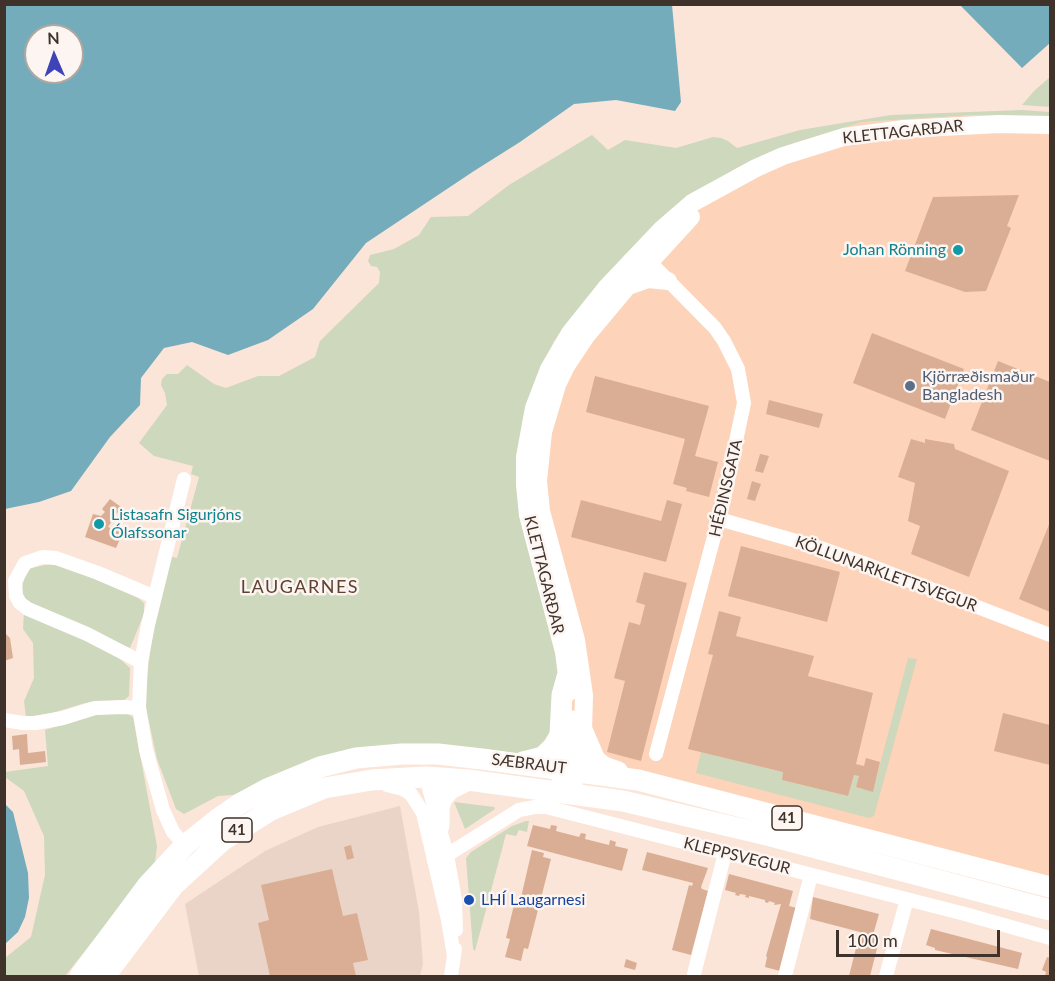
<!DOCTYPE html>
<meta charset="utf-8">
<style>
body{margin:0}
#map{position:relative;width:1055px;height:981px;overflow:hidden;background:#fae5d8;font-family:Lato,sans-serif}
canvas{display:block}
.frame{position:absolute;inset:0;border:6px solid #3f322a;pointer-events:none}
.north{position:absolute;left:24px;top:24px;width:60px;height:60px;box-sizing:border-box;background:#fcf5f1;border:2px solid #b0a7a1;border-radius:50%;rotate:358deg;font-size:16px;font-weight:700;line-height:24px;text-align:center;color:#3f322a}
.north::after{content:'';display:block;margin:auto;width:21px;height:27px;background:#3d44b8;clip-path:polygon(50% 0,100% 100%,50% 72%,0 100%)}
.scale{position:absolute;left:836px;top:930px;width:164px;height:27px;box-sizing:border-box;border:3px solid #3f322a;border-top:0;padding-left:8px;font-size:18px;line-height:21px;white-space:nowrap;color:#3f322a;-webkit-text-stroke:4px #fcf5f1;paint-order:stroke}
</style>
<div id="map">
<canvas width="1055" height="981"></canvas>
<div class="frame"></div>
<div class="north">N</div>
<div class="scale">100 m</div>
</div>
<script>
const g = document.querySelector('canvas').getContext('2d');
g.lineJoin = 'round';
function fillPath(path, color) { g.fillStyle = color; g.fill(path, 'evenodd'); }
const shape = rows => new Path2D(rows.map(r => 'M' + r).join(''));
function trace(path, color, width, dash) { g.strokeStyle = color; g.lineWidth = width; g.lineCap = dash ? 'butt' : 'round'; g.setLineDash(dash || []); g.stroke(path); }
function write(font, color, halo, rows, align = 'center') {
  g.font = font + ' Lato,sans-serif'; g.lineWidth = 5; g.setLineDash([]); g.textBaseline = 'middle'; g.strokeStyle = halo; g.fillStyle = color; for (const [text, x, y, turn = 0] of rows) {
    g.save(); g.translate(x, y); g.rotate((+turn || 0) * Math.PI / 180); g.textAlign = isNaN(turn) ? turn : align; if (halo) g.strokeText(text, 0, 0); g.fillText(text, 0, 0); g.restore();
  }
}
fillPath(shape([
 [974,115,1050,117,1050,893,629,785,554,732,525,409,554,341,625,255,696,194,737,168,791,144,862,122]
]), '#fdd3ba');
fillPath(shape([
 [400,806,419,912,423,964,420,976,199,976,185,904,265,851,318,827]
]), '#ead4c7');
fillPath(shape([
 [1050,77,1050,107,1022,105,1034,91],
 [1022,110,1050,112,1050,117,974,115,862,122,791,144,737,168,696,194,625,255,554,341,525,409,559,668,554,732,529,756,407,748,233,795,218,796,184,814,176,809,157,759,144,699,153,630,169,556,177,558,199,477,191,474,193,466,154,456,139,443,167,405,165,393,161,385,162,379,167,374,178,374,187,365,214,384,226,388,258,376,279,376,315,357,320,341,379,283,380,272,377,267,371,266,368,261,370,255,394,249,419,235,431,217,468,216,509,185,592,135,608,150,625,140,676,148,713,137,721,138,728,141,737,148,800,130,891,115],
 [50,564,70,568,138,598,144,603,144,614,130,648,36,607,23,600,21,590,26,574,31,568],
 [24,613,71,631,118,657,130,668,129,696,124,700,85,703,52,713,26,717,24,701,34,678,33,643,23,629],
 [908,658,917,659,874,816,869,818,696,773,701,752,783,772,782,780,848,796,854,775,859,776,856,787,873,791],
 [126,713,133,717,157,846,155,862,65,976,5,976,5,958,31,937,45,875,44,836,24,791,5,777,5,772,48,766,45,730,94,715],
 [454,802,494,807,495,809,465,829],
 [526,821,529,821,527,832,519,830,516,836,506,834,475,951,473,949,466,858,471,852,512,826]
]), '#ced8bc');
fillPath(shape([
 [5,4,672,5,681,102,675,111,616,100,574,104,520,142,474,171,366,243,313,309,268,340,228,355,192,342,164,348,141,378,140,405,110,437,71,491,39,502,5,509],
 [36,36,72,36,72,72,36,72],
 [960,5,1050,5,1050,43,1022,68],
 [4,803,13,812,28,873,29,898,25,917,18,932,5,944]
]), '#75acbc');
fillPath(shape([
 [1019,195,1007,226,1011,228,986,291,965,292,905,271,933,197],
 [872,333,964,369,945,419,853,383],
 [998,361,1050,382,1050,461,971,430],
 [595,376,709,406,695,456,718,462,709,497,686,491,687,488,673,484,685,439,586,412],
 [769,400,823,414,819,428,766,414],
 [911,439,925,443,925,439,954,444,955,449,1009,471,969,577,911,554,920,526,908,521,915,483,898,477],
 [760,454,769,456,763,473,755,471],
 [752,481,761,484,755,501,747,499],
 [110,499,121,507,108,527,129,535,120,539,116,548,85,537,93,514,101,516,105,512,102,509],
 [581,500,661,521,667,500,682,504,666,562,571,537],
 [1050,522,1050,612,1019,599],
 [741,546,840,572,827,622,728,596],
 [644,572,687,583,641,761,607,752,625,681,614,678,629,622,640,625,645,605,636,602],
 [719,611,741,617,736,636,814,656,808,676,873,693,856,764,864,766,866,758,880,762,873,792,856,787,859,776,854,775,848,796,782,780,783,772,688,749,713,655,708,654],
 [4,632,10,638,13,658,4,661],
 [1003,713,1050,725,1050,765,994,751],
 [27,734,28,753,45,751,46,762,20,765,19,749,13,750,12,736],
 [533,825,550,829,551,825,557,826,556,831,579,837,581,833,586,834,585,839,609,845,610,840,616,842,615,846,628,849,622,871,527,846],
 [351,845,354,858,347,860,344,847],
 [532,850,544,853,543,857,551,859,528,949,524,948,521,961,505,957,510,939,506,938,514,905,519,906],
 [647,852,708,868,701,887,702,889,708,891,691,955,672,950,689,885,692,886,693,883,642,870],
 [332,869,343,916,357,913,368,960,353,963,356,976,270,976,258,923,269,920,261,885],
 [729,874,793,891,789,906,797,908,780,971,765,967,767,957,766,956,781,904,774,905,775,903,769,901,768,903,765,902,765,900,749,896,749,898,745,897,746,895,740,894,739,896,735,895,736,893,725,890],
 [813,897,879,914,873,935,880,937,870,976,849,976,860,932,810,919],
 [931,929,1022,953,1018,969,935,950,935,948,926,945],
 [1047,957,1050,958,1050,976,1045,976,1046,972,1042,970],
 [626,959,637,963,635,970,624,967]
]), '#daae94');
trace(shape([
 [643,255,715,328,724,341,738,369,744,403,723,503,656,754],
 [184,479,148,625,141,662,139,707,146,750,163,810,173,832,185,845],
 [719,519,821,548,866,564,1050,635],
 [141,662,87,634,28,609,20,603,16,596,15,581,25,563,42,557,56,558,98,573,155,597],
 [4,720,23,723,36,723,63,718,95,708,123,707,139,708],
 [426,777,447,855,455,900,456,930],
 [387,785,403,789,411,794,423,813,448,920,454,956],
 [434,861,447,855,519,810,535,807,546,807,965,914,1050,938],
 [694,974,725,853],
 [451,976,455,949],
 [785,976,811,875],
 [886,976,907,899]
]), '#fff', 14);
trace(shape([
 [631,285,648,279,668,281],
 [569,692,564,652,528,515,525,485,525,457,534,408,549,369,570,333,606,288,662,229,692,203,756,168,783,156,844,137,904,129,999,124,1050,125],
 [560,784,567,749,570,719],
 [572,793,583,732,584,695,576,640,541,511,538,481,543,432,557,385,566,366,586,336,627,287,691,217]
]), '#fff', 18);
trace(shape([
 [583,732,595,760,604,767,618,772],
 [523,762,543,757,553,747,560,735,562,695,567,677],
 [439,826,439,808,442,798,450,789,468,780],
 [80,976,147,886,185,845,219,818,241,803,267,789,320,767,356,758,401,754,438,754,482,759,638,780,1050,887],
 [105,976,174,885,223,840,271,810,324,788,372,780,426,777,468,780,623,801,771,836,1050,910]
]), '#fff', 21);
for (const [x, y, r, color] of [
 [958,250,6,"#0f9aa8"],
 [910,386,6,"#5c6f8a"],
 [99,524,6,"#0f9aa8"],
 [469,900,6,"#1a4fb4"]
]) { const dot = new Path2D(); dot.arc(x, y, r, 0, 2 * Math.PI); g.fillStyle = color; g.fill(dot); trace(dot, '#fcf5f1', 2); }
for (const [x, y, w] of [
 [787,818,30],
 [237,830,30]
]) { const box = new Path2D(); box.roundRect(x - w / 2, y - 12, w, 24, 4.5); g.fillStyle = '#fcf5f1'; g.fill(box); trace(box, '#3f322a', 1.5); }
write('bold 15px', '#3f322a', null, [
 ["41",787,818],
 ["41",237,830]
]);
write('16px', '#3f322a', '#fcf5f1', [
 ["KLETTAGARÐAR",903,132,-6],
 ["HÉÐINSGATA",726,488,-77],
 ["KÖLLUNARKLETTSVEGUR",886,574,20],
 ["KLETTAGARÐAR",544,575,76],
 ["SÆBRAUT",529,764,7],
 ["KLEPPSVEGUR",737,856,14]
]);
write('16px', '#0d838f', '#fcf5f1', [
 ["Johan Rönning",946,250],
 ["Listasafn Sigurjóns",111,515,"left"],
 ["Ólafssonar",111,533,"left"]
], 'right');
write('16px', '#4e5e75', '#fcf5f1', [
 ["Kjörræðismaður",922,377],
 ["Bangladesh",922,395]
], 'left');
write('16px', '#164399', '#fcf5f1', [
 ["LHÍ Laugarnesi",481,900]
], 'left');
g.letterSpacing = '1.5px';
write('18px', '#5f4332', '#fcf5f1', [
 ["LAUGARNES",300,587]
]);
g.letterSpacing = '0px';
</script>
